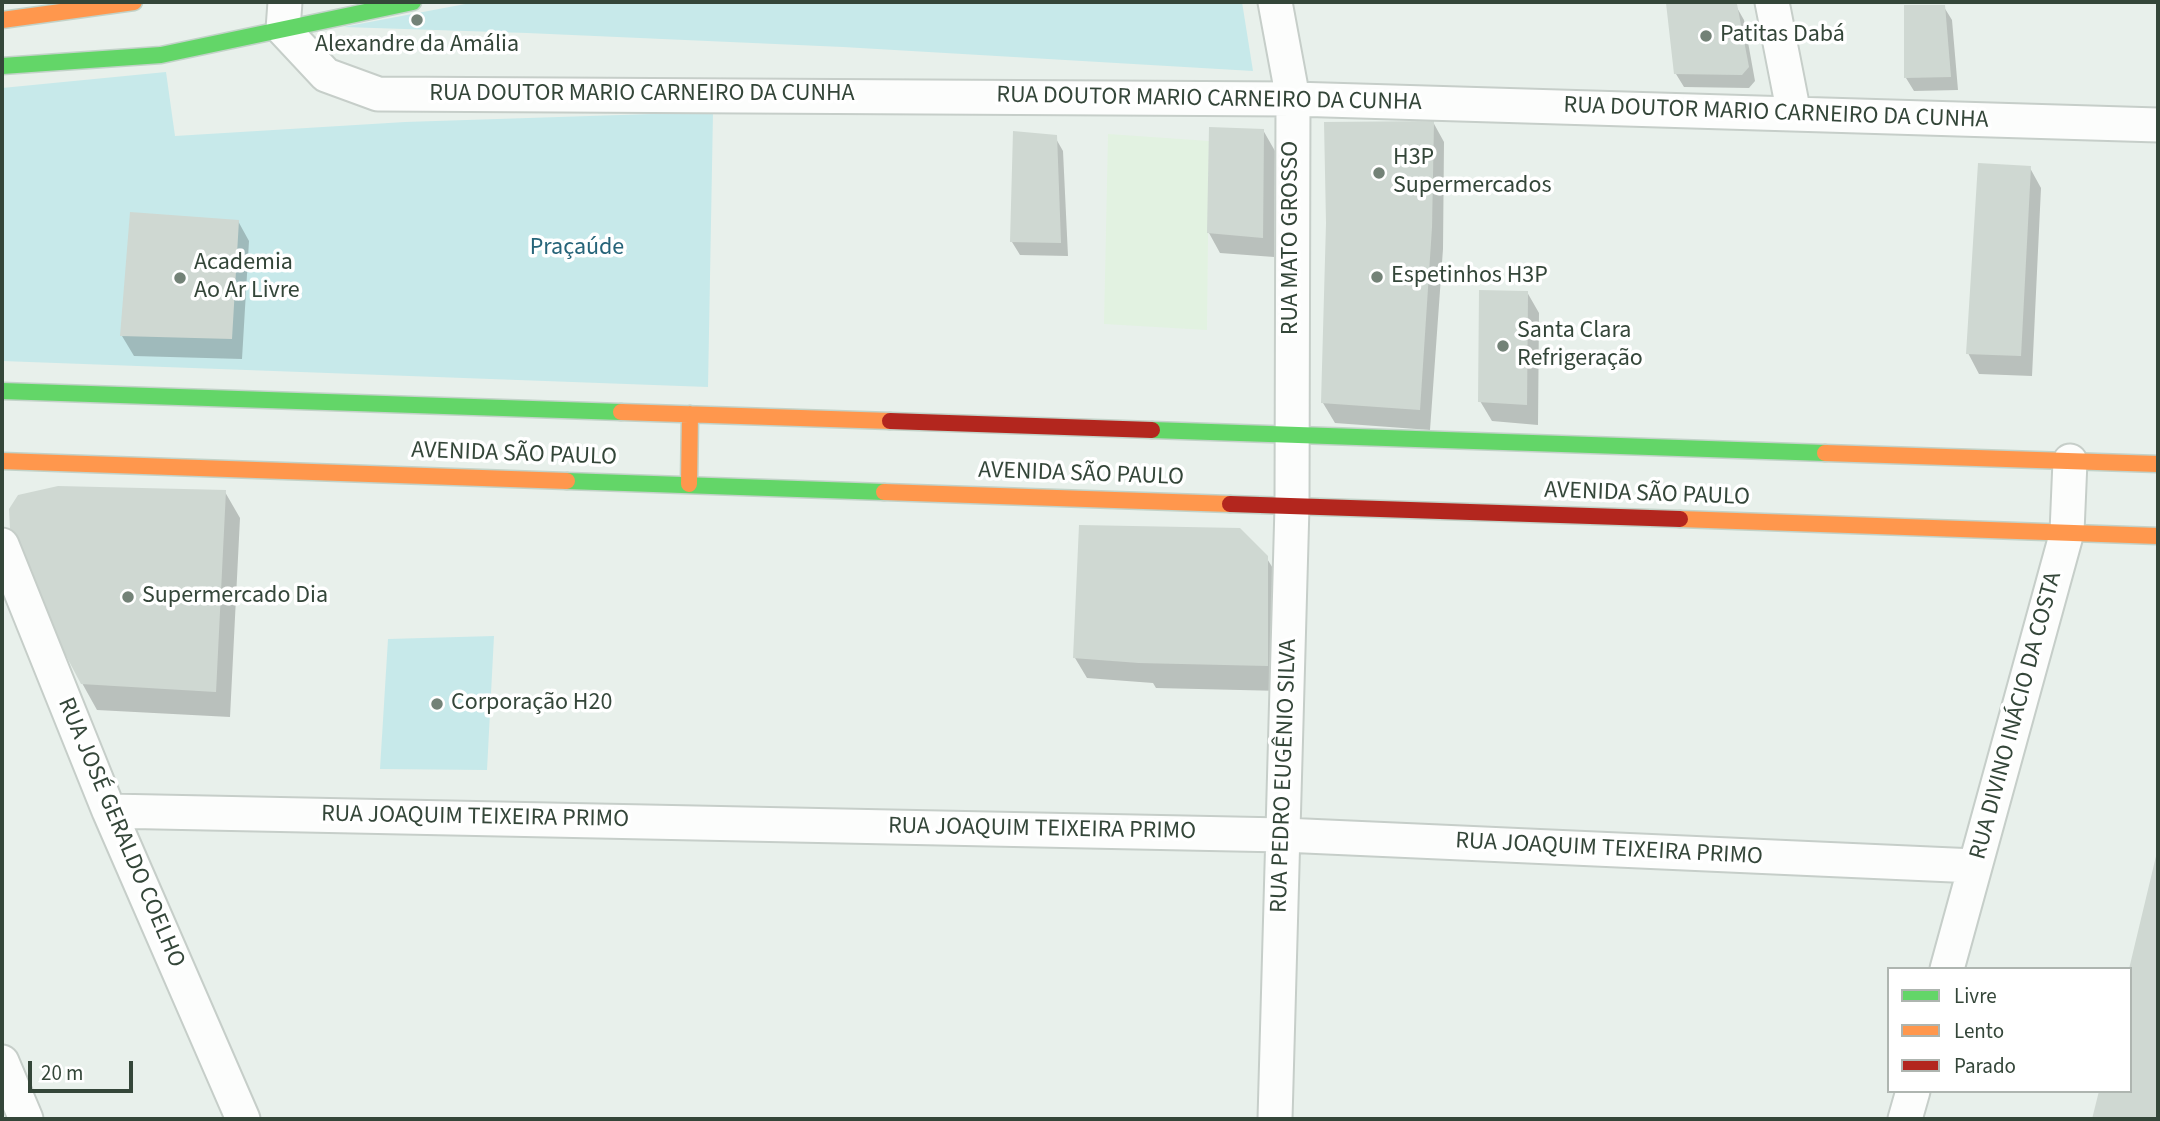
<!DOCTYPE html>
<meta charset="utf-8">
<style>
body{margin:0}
#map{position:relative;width:2160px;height:1121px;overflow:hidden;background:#e8f0eb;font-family:"Source Sans 3",sans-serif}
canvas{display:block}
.frame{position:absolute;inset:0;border:4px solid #344639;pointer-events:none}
.legend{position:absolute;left:1887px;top:967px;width:245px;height:126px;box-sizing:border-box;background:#fff;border:2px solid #aeb5b0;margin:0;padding:9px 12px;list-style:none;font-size:21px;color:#344639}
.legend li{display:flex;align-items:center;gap:14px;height:35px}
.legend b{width:35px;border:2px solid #aeb5b0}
.scale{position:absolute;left:28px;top:1061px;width:105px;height:32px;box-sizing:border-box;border:4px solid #344639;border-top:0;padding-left:9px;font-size:21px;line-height:24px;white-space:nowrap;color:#344639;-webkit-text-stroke:5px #fff;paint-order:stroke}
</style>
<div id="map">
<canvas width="2160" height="1121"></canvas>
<div class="frame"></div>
<ul class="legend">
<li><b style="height:9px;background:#63d668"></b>Livre</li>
<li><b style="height:9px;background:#ff974d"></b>Lento</li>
<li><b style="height:9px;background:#b3261e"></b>Parado</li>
</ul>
<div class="scale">20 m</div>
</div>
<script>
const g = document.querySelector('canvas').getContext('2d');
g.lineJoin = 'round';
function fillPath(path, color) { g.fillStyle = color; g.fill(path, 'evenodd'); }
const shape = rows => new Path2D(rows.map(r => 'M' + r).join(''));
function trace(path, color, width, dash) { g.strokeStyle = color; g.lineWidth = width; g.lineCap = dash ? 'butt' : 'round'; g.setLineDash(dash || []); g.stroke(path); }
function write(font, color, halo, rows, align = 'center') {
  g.font = font + ' "Source Sans 3",sans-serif'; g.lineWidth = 7; g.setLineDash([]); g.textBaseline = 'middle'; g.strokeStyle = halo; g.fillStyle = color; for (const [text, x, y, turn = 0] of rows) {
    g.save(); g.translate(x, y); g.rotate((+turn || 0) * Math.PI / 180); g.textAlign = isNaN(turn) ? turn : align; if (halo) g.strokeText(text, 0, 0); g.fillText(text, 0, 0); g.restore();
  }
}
fillPath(shape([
 [1108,134,1209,141,1207,330,1104,324]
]), '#e2f2e1');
fillPath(shape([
 [476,2,1242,2,1253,71,843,47,527,33,343,27],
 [166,72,175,136,405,122,713,112,708,387,2,361,2,88],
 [494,636,487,770,380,769,388,639]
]), '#c7e9ea');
fillPath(shape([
 [1736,6,1744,20,1755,81,1749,88,1684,87,1676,74],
 [1944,7,1952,20,1958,90,1914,91,1906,78],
 [1433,122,1444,142,1443,249,1430,430,1335,423,1323,403],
 [1263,130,1275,151,1274,257,1220,253,1209,233],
 [1055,137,1063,151,1068,256,1020,255,1012,242],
 [2030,168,2041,188,2032,376,1979,374,1968,353],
 [238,221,249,241,242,359,134,356,122,336],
 [1527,292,1539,313,1538,425,1492,421,1480,401],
 [225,492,240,518,230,717,97,710,82,683],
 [1266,557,1282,583,1282,691,1156,688,1153,683,1087,678,1075,658],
 [2158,855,2158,1119,2094,1119,2101,1091,2130,1091,2130,970]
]), '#0003');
fillPath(shape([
 [1666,3,1737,4,1749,67,1742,75,1674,74],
 [1904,5,1945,5,1951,77,1904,78],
 [1434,121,1432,227,1420,410,1321,403,1326,223,1324,122],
 [1209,127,1264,129,1263,238,1207,233],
 [1013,131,1057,135,1061,243,1010,242],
 [1978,163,2031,166,2021,356,1966,354],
 [130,212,239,220,232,339,120,336],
 [1479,290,1528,291,1527,405,1478,402],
 [58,486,226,490,216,692,81,684,24,576,10,529,9,509,18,495],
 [1079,525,1240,528,1268,556,1268,666,1139,663,1073,658],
 [2157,852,2158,1119,2092,1119,2099,1091,2130,1091,2129,969]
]), '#cfd8d2');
const street = shape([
 [285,2,283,29,326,75,378,94,1293,99,2158,125],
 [1772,2,1794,114],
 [2,545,109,811,243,1119],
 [109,811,1283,835,1975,866],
 [1947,969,2067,532,2070,461],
 [2,1062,26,1119],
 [1275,1119,1292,506,1293,99,1275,2],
 [1905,1119,1913,1091]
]);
const fast = shape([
 [2,66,161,55,413,2],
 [2,391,621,412],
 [1152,430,1825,453],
 [567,481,884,492]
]);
const slow = shape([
 [2,20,134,2],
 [621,412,890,421],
 [1825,453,2158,464],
 [2,461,567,481],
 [689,484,690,414],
 [884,492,1230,504],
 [1680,519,2158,536]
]);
const jam = shape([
 [890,421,1152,430],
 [1230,504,1680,519]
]);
trace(street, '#c6cec9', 37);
trace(fast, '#c2d2c8', 19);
trace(slow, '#c2d2c8', 19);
trace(jam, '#c2d2c8', 19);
trace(street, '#fcfdfc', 33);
trace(fast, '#63d668', 16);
trace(slow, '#ff974d', 16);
trace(jam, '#b3261e', 16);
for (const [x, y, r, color] of [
 [417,20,7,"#738277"],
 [1706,36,7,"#738277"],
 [1379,173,7,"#738277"],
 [1377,277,7,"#738277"],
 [180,278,7,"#738277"],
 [1503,346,7,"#738277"],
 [128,597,7,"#738277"],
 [437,704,7,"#738277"]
]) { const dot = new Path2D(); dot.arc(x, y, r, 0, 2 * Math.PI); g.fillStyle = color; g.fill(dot); trace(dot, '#fff', 2.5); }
write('24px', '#344639', '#fff', [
 ["Patitas Dabá",1720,36],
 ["Alexandre da Amália",417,46,"center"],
 ["H3P",1393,159],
 ["Supermercados",1393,187],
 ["Academia",194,264],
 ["Ao Ar Livre",194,292],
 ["Espetinhos H3P",1391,277],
 ["Santa Clara",1517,332],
 ["Refrigeração",1517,360],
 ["Supermercado Dia",142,597],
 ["Corporação H20",451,704]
], 'left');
write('24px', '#344639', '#fff', [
 ["RUA DOUTOR MARIO CARNEIRO DA CUNHA",642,95],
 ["RUA DOUTOR MARIO CARNEIRO DA CUNHA",1209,100,1],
 ["RUA DOUTOR MARIO CARNEIRO DA CUNHA",1776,114,2],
 ["RUA MATO GROSSO",1292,238,-90],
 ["AVENIDA SÃO PAULO",514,455,2],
 ["AVENIDA SÃO PAULO",1081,475,2],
 ["AVENIDA SÃO PAULO",1647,495,2],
 ["RUA DIVINO INÁCIO DA COSTA",2017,716,-75],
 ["RUA PEDRO EUGÊNIO SILVA",1285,776,-88],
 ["RUA JOAQUIM TEIXEIRA PRIMO",475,818,1],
 ["RUA JOAQUIM TEIXEIRA PRIMO",1042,830,1],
 ["RUA JOSÉ GERALDO COELHO",120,833,67],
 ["RUA JOAQUIM TEIXEIRA PRIMO",1609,850,3]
]);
write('24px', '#266479', '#fff', [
 ["Praçaúde",577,249]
]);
</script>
